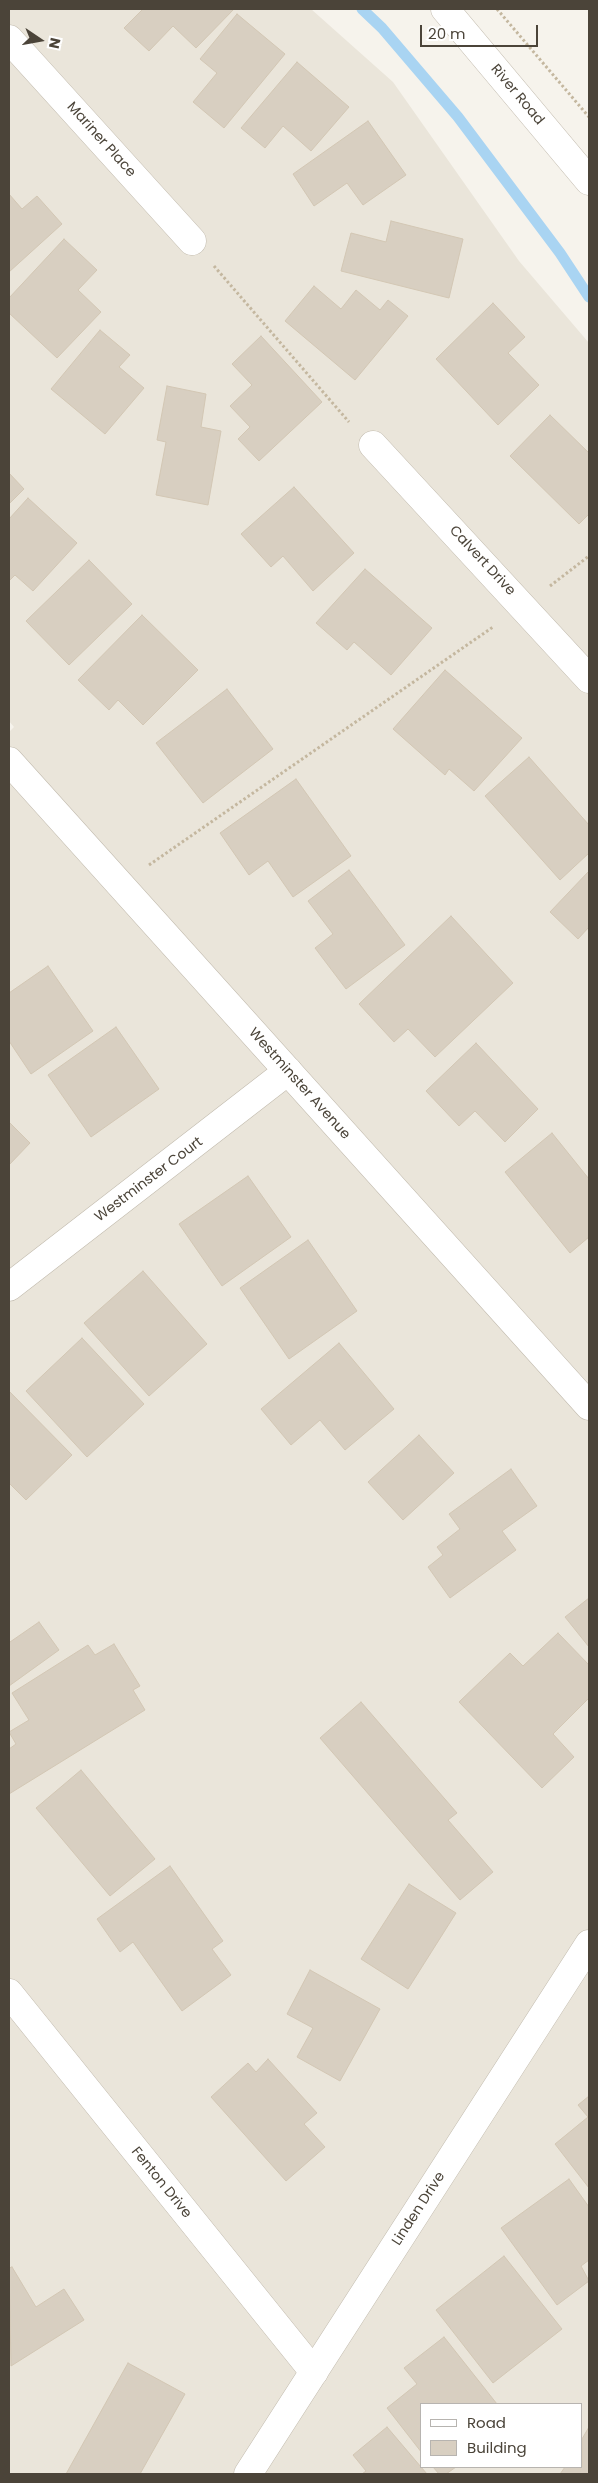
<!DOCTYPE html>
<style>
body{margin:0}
#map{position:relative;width:598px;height:2483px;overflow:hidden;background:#f6f3ec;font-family:Poppins,sans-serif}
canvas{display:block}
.frame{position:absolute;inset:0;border:10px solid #4b4439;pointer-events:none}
.legend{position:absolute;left:420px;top:2403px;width:162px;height:65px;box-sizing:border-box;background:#fff;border:1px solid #b7b4b0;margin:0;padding:6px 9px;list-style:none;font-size:15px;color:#4b4439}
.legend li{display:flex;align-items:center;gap:10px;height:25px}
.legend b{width:25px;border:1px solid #b7b4b0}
.north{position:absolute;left:15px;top:15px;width:50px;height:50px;-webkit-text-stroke:4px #fff;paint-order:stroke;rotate:102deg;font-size:14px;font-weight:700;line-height:20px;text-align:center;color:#4b4439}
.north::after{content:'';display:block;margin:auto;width:18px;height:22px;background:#4b4439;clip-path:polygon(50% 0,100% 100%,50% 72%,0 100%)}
.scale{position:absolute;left:420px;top:25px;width:118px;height:22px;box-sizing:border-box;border:2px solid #4b4439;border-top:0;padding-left:6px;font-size:15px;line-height:18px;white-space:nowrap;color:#4b4439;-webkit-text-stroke:4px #fff;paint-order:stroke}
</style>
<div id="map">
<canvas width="598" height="2483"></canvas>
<div class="frame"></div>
<ul class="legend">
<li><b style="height:6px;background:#fff"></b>Road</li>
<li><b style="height:14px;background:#d8cfc1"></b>Building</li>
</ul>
<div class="north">N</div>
<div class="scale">20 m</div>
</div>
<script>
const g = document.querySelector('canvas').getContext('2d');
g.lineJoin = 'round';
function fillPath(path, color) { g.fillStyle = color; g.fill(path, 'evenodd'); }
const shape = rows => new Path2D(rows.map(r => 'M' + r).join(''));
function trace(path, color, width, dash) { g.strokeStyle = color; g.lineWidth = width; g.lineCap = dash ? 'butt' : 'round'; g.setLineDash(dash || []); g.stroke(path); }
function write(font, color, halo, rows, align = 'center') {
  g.font = font + ' Poppins,sans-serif'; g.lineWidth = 4.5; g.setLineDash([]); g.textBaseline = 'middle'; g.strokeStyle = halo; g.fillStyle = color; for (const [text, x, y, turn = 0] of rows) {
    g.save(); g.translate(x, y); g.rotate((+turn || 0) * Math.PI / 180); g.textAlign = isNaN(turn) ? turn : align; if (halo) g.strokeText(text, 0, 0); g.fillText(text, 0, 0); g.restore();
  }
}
fillPath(shape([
 [9,9,311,9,393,82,519,261,589,343,589,2474,9,2474,9,732,14,727,9,721],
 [422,2404,582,2404,582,2467,422,2467]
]), '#eae5da');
trace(shape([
 [362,9,382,28,458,117,560,253,589,297]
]), '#a9d4f2', 11);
const building = shape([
 [143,9,234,9,196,48,173,26,149,51,124,28,143,9],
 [237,14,285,54,224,128,193,102,217,73,200,59,237,14],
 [297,62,349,107,311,151,283,126,265,148,241,128,297,62],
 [368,121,406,175,363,205,347,183,314,206,293,174,368,121],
 [9,194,22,209,37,196,62,224,9,272,9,194],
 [391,221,463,239,449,298,341,271,351,233,386,242,391,221],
 [64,239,97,270,78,290,101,312,57,358,9,313,9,298,64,239],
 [314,286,341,309,356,290,380,310,388,300,408,316,355,380,285,321,314,286],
 [493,303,525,337,508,353,539,385,498,425,436,359,493,303],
 [100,330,130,355,119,367,144,388,105,434,51,389,100,330],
 [261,336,322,402,259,461,238,439,250,427,230,406,252,385,232,364,261,336],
 [167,386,206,394,201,427,221,431,208,505,156,495,166,442,157,440,167,386],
 [550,415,589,453,589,514,579,524,510,456,550,415],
 [9,473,24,489,9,504,9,473],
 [294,487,354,553,313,591,283,556,271,567,241,534,294,487],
 [28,498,77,543,33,591,15,575,9,581,9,519,28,498],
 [89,560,132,604,69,665,26,621,89,560],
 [365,569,432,628,391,675,354,642,347,650,316,623,365,569],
 [142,615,198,670,143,725,118,700,109,710,78,680,142,615],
 [445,670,522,738,474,791,449,769,445,775,393,729,445,670],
 [227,689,273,749,203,803,156,743,227,689],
 [529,757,589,825,589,853,560,880,485,796,529,757],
 [296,779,351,856,293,897,268,861,249,875,220,833,296,779],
 [349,870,405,945,346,989,315,948,333,934,308,901,349,870],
 [589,871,589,927,578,939,550,912,589,871],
 [451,916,513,983,435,1057,408,1029,394,1042,359,1004,451,916],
 [48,966,93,1031,31,1074,9,1041,9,993,48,966],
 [116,1027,159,1089,91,1137,48,1075,116,1027],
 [476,1043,538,1109,505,1142,475,1111,459,1126,426,1091,476,1043],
 [9,1122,30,1143,9,1165,9,1122],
 [552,1133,589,1179,589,1237,570,1253,505,1172,552,1133],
 [248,1176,291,1237,222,1286,179,1224,248,1176],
 [308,1240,357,1311,289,1359,240,1288,308,1240],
 [143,1271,207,1344,149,1396,84,1323,143,1271],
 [82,1338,144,1404,87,1457,26,1391,82,1338],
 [339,1343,394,1409,345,1450,320,1420,291,1445,261,1409,339,1343],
 [9,1391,72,1455,26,1500,9,1483,9,1391],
 [419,1435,454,1473,403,1520,368,1482,419,1435],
 [511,1469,537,1506,502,1531,516,1550,450,1598,428,1567,443,1555,437,1547,460,1529,449,1514,511,1469],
 [589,1598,589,1647,565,1617,589,1598],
 [39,1622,59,1650,9,1686,9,1640,10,1642,39,1622],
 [558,1633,589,1665,589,1698,553,1734,574,1757,542,1788,459,1702,510,1653,523,1666,558,1633],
 [114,1644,140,1686,133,1690,145,1710,9,1794,9,1749,16,1744,9,1732,29,1720,12,1693,88,1645,95,1655,114,1644],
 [361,1702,457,1813,448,1820,493,1872,460,1900,320,1738,361,1702],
 [81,1770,155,1859,110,1896,36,1808,81,1770],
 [170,1866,223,1941,212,1949,231,1975,182,2011,133,1942,120,1952,97,1919,170,1866],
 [409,1884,456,1913,408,1989,361,1959,409,1884],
 [310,1970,380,2009,340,2081,297,2057,313,2028,287,2014,310,1970],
 [268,2059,317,2113,304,2124,325,2147,286,2181,211,2097,248,2063,256,2072,268,2059],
 [589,2096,589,2188,555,2144,588,2117,578,2105,589,2096],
 [569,2179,589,2207,589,2260,581,2266,589,2281,557,2305,501,2228,569,2179],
 [504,2256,562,2329,493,2383,436,2310,504,2256],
 [12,2267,36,2307,64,2289,84,2320,11,2366,9,2268,12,2267],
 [444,2337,497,2404,422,2404,422,2453,387,2408,417,2384,404,2368,444,2337],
 [128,2363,185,2394,140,2474,66,2474,128,2363],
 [387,2427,427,2474,362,2474,366,2471,353,2455,387,2427],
 [589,2427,589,2474,560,2474,565,2467,582,2467,582,2439,589,2427],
 [433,2467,456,2467,446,2474,439,2474,433,2467]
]);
fillPath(building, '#d8cfc1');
trace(building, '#d3c7b4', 1);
const minor = shape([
 [9,39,192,241],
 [373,445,589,679],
 [9,1287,288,1071],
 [9,1993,314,2372]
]);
const tertiary = shape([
 [445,9,589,181],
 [9,761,589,1406],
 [248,2474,589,1944]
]);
trace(minor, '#c2bbae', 29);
trace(tertiary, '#c2bbae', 29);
trace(shape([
 [497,9,589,117],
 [214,266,349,422],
 [550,586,589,556],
 [149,865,493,627]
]), '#c4b79f', 3, [2.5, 2.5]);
trace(minor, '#fff', 28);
trace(tertiary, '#fff', 28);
write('14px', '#4b4439', '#fff', [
 ["River Road",517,95,50],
 ["Mariner Place",101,140,48],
 ["Calvert Drive",482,561,47],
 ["Westminster Avenue",299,1084,48],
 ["Westminster Court",149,1180,-37],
 ["Fenton Drive",161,2183,51],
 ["Linden Drive",419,2209,-57]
]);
</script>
